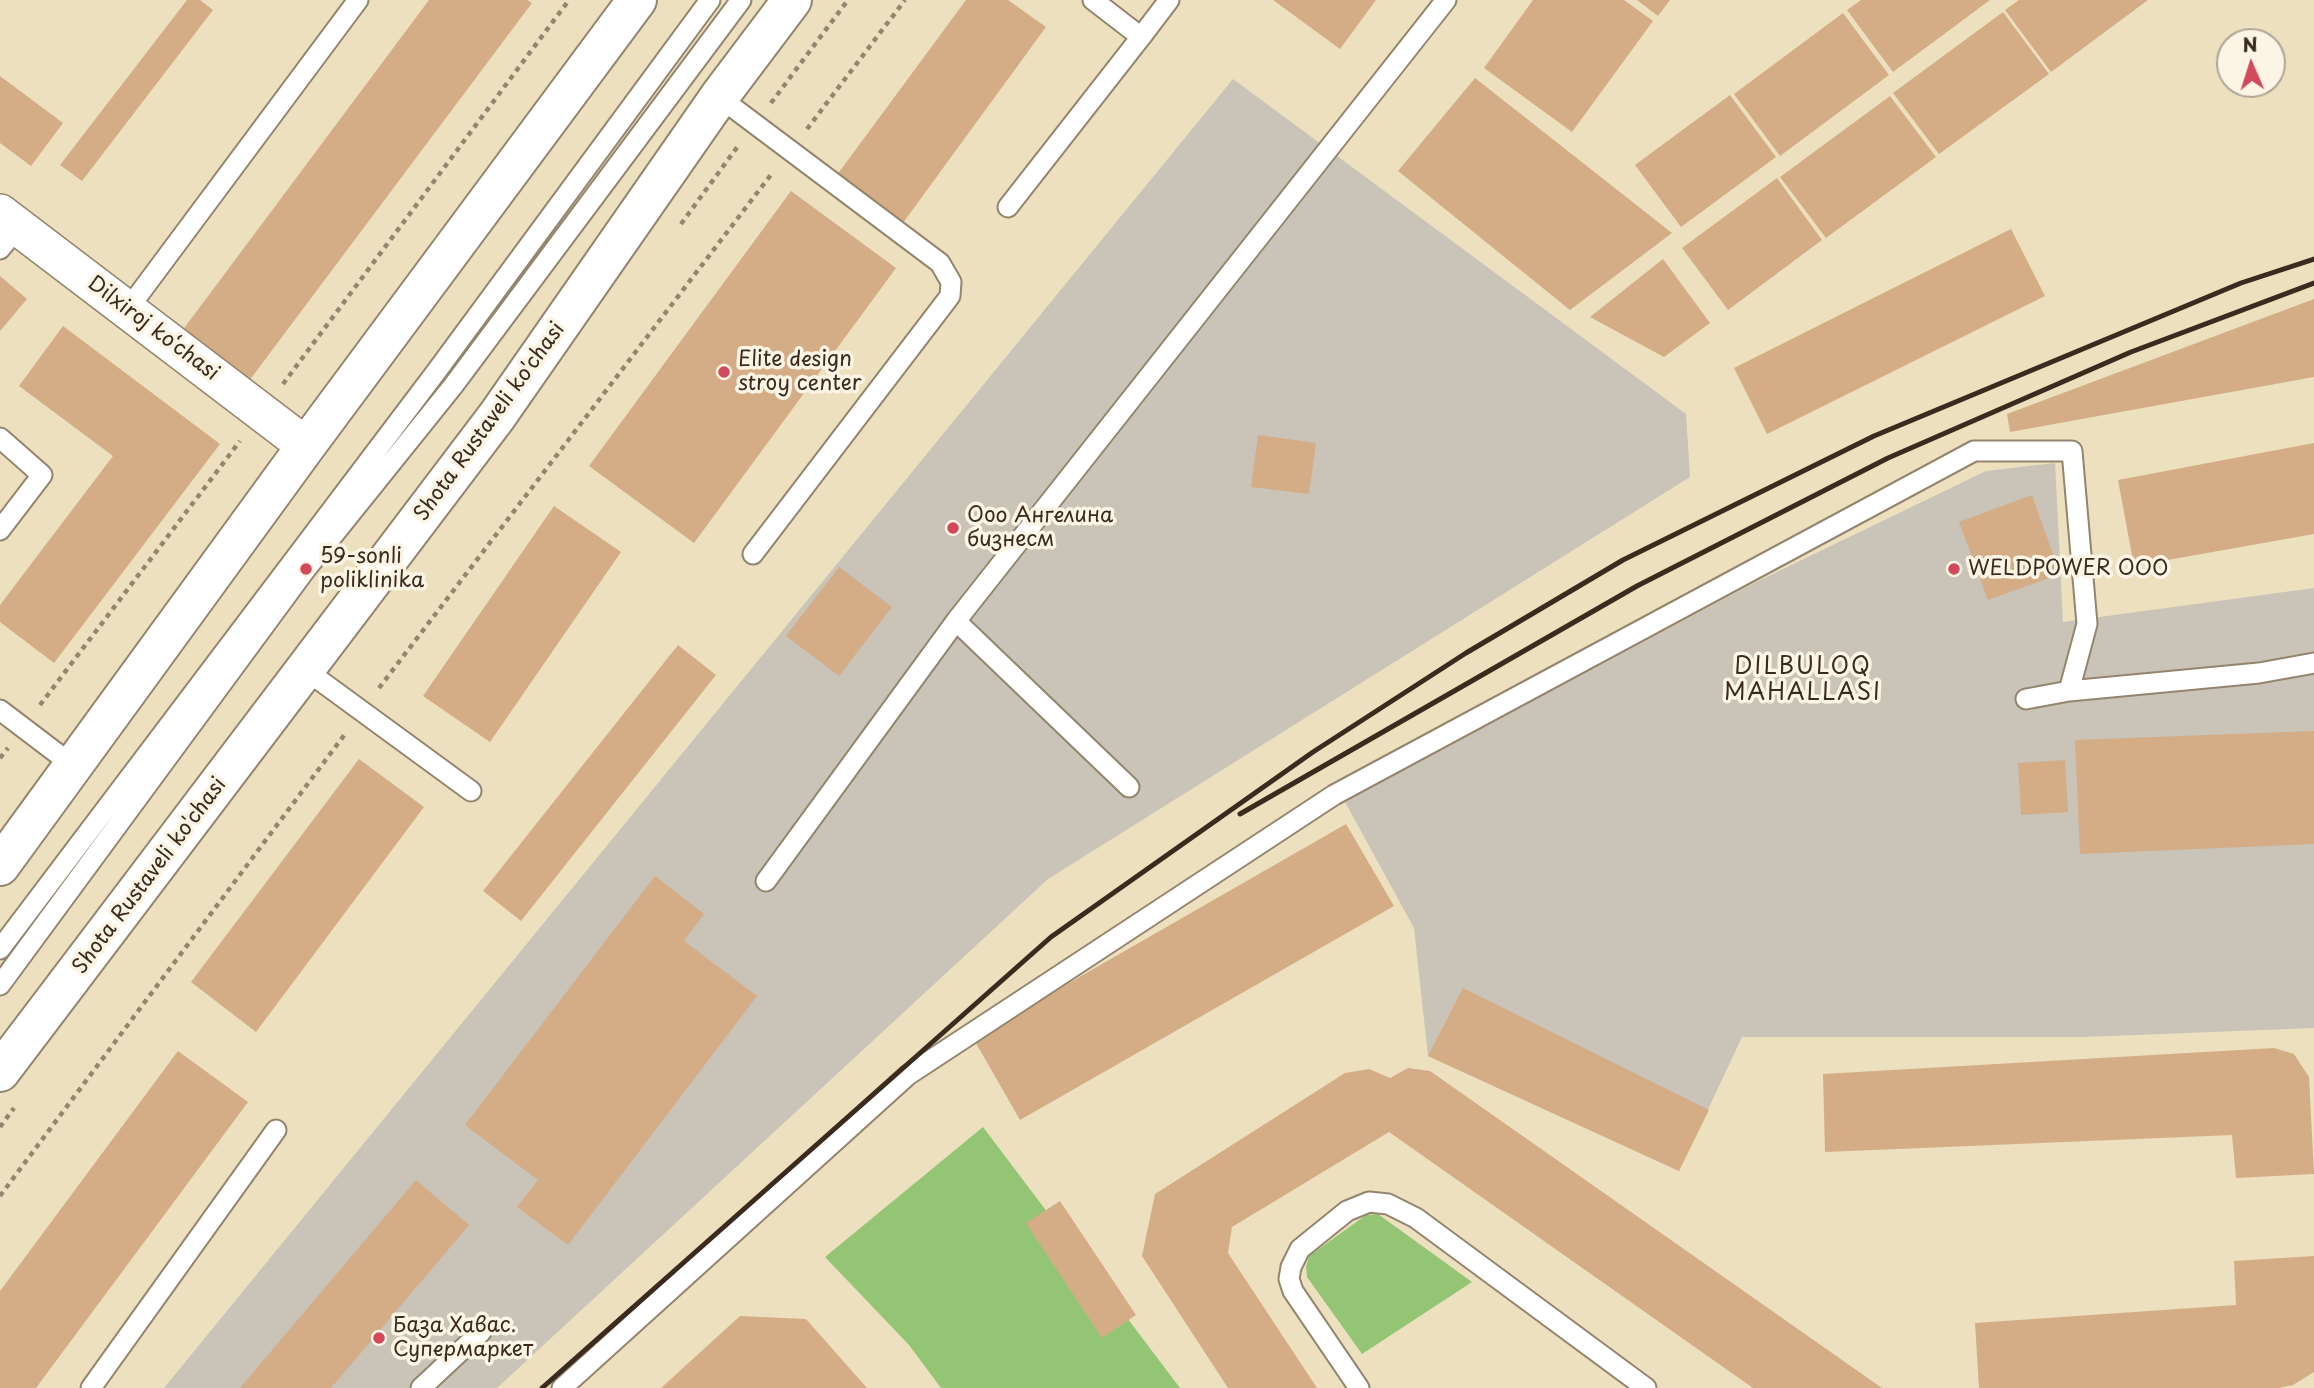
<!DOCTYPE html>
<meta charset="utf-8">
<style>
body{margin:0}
#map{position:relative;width:2314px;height:1388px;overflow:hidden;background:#ece0bf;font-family:"Playpen Sans",sans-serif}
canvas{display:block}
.north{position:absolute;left:2216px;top:28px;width:70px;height:70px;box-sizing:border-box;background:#fcf5e5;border:2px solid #afa495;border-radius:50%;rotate:357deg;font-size:19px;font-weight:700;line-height:28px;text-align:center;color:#3b2a1e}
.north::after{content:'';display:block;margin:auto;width:24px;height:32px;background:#d1495b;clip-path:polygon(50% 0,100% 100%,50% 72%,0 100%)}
</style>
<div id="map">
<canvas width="2314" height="1388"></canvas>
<div class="north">N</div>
</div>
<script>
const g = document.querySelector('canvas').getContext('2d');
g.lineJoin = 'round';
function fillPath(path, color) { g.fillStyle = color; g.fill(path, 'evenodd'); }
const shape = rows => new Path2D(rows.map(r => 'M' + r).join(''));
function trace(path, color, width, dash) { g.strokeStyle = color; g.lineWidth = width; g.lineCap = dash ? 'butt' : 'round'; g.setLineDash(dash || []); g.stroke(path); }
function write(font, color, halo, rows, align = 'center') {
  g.font = font + ' "Playpen Sans",sans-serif'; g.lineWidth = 7; g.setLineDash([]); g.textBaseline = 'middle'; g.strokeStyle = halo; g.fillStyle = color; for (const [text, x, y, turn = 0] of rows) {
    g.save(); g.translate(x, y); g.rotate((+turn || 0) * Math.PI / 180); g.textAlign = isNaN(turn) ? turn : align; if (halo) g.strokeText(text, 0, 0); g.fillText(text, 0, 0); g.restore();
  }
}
fillPath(shape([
 [1233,79,1686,414,1690,477,1048,879,497,1388,164,1388],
 [2055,463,2063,622,2314,588,2314,1028,2084,1037,1742,1037,1679,1171,1428,1056,1414,928,1345,802,1752,584,1986,471]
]), '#c9c3b8');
fillPath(shape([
 [983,1127,1180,1388,941,1388,909,1345,825,1257],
 [1378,1214,1472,1282,1362,1354,1307,1277,1306,1267,1309,1256,1366,1215]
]), '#94c575');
fillPath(shape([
 [187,0,200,0,213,10,82,181,60,165],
 [429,0,527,0,532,3,249,381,182,331],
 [966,0,1008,0,1046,27,900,227,834,179],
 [1273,0,1376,0,1340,49],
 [1533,0,1624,0,1653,21,1572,132,1484,68],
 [1637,0,1670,0,1658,16],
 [1861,0,1990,0,1893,72,1847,10],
 [2019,0,2148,0,2051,72,2005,10],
 [2003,12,2049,74,1939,154,1893,93],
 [1843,13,1889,75,1780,156,1734,94],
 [0,76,63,123,31,166,0,143],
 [1475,78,1672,233,1570,310,1398,171],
 [1730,95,1776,157,1681,227,1635,165],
 [1890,96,1936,157,1826,238,1780,177],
 [1777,178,1822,240,1728,310,1682,248],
 [791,191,896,268,694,543,589,466],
 [2011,229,2045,296,1767,434,1734,368],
 [1663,259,1710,323,1664,357,1590,317],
 [0,276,27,299,0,331],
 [2314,299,2314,377,2010,432,2007,414],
 [63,326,220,444,54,663,0,622,0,605,113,456,19,386],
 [1258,435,1316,443,1309,494,1251,487],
 [2314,443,2314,534,2134,566,2118,480],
 [2032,495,2060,574,1988,600,1959,522],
 [554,506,621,552,490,742,423,696],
 [839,567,892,607,839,676,786,636],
 [678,645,716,675,521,921,483,891],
 [2314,731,2314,844,2080,854,2075,740],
 [359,759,424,807,256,1032,191,982],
 [2065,760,2068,812,2021,815,2018,763],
 [1346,824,1394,906,1020,1120,973,1038],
 [655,876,704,914,684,941,757,996,568,1245,517,1207,538,1180,465,1125],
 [1463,988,1709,1110,1679,1171,1428,1056],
 [2274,1048,2294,1054,2309,1077,2314,1174,2236,1178,2232,1135,1825,1152,1823,1074],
 [178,1051,248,1102,36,1388,0,1388,0,1291],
 [1408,1068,1430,1071,1882,1388,1753,1388,1389,1132,1232,1227,1228,1253,1317,1388,1228,1388,1142,1256,1155,1194,1345,1073,1369,1069,1390,1078],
 [416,1180,469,1225,331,1388,240,1388],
 [1060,1201,1136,1315,1102,1338,1026,1223],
 [2314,1256,2314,1372,2293,1385,2279,1388,1979,1388,1975,1323,2236,1305,2234,1261],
 [740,1316,806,1319,867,1388,661,1388]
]), '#d4ad86');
const service = shape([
 [1093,0,1141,37,1169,0],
 [719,97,940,263,951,282,950,296,753,554],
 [1008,207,1141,37],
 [0,249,18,227],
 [128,309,358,0],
 [0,438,42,475,0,530],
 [956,621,1129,787],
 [307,671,471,791],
 [2026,699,2069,691,2259,673,2314,663],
 [0,710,75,767],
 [766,881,956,621,1446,0],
 [0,949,436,372,710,0],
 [0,985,306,569,453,386,741,0],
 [91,1388,276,1130],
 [421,1388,481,1332],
 [562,1388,908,1075,1334,795,1974,451,2072,451,2087,624,2069,691],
 [1359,1388,1293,1291,1289,1279,1291,1267,1300,1249,1347,1211,1369,1202,1388,1204,1416,1218,1646,1388]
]);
const minor = shape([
 [0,213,306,446]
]);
const primary = shape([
 [0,866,306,446,637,0],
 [0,1072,497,416,719,97,792,0]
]);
trace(service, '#94856e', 23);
trace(minor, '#94856e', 40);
trace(primary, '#94856e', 42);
trace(shape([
 [771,103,848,0],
 [807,129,905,0],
 [681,224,738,146],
 [283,384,569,0],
 [379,688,773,172],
 [40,705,240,441],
 [0,758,8,748],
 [0,1127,14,1108],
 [0,1196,345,734]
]), '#94856e', 4.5, [5, 5]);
trace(service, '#fff', 19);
trace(minor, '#fff', 37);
trace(primary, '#fff', 38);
trace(shape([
 [1240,814,1637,586,1888,458,2131,352,2314,283],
 [542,1388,1051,937,1313,752,1466,653,1623,560,1874,436,2241,283,2314,259]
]), '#3b2a1e', 5);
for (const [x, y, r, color] of [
 [724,372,7,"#d1495b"],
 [953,528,7,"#d1495b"],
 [306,569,7,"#d1495b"],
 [1954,569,7,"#d1495b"],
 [379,1338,7,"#d1495b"]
]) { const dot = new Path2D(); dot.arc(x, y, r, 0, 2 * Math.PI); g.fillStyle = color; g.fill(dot); trace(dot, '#fcf5e5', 2.5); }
write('21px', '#3b2a1e', '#fcf5e5', [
 ["Dilxiroj ko‘chasi",153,329,37],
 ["Shota Rustaveli ko'chasi",490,422,-54],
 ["Shota Rustaveli ko'chasi",150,876,-53]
]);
write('21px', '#3b2a1e', '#fcf5e5', [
 ["Elite design",738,360],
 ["stroy center",738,384],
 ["Ооо Ангелина",967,516],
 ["бизнесм",967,540],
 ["59-sonli",320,557],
 ["poliklinika",320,581],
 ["WELDPOWER ООО",1968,569],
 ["База Хавас.",393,1326],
 ["Супермаркет",393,1350]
], 'left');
g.letterSpacing = '2px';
write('23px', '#3b2a1e', '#fcf5e5', [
 ["DILBULOQ",1803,668],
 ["MAHALLASI",1803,694]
]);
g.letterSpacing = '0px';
</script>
